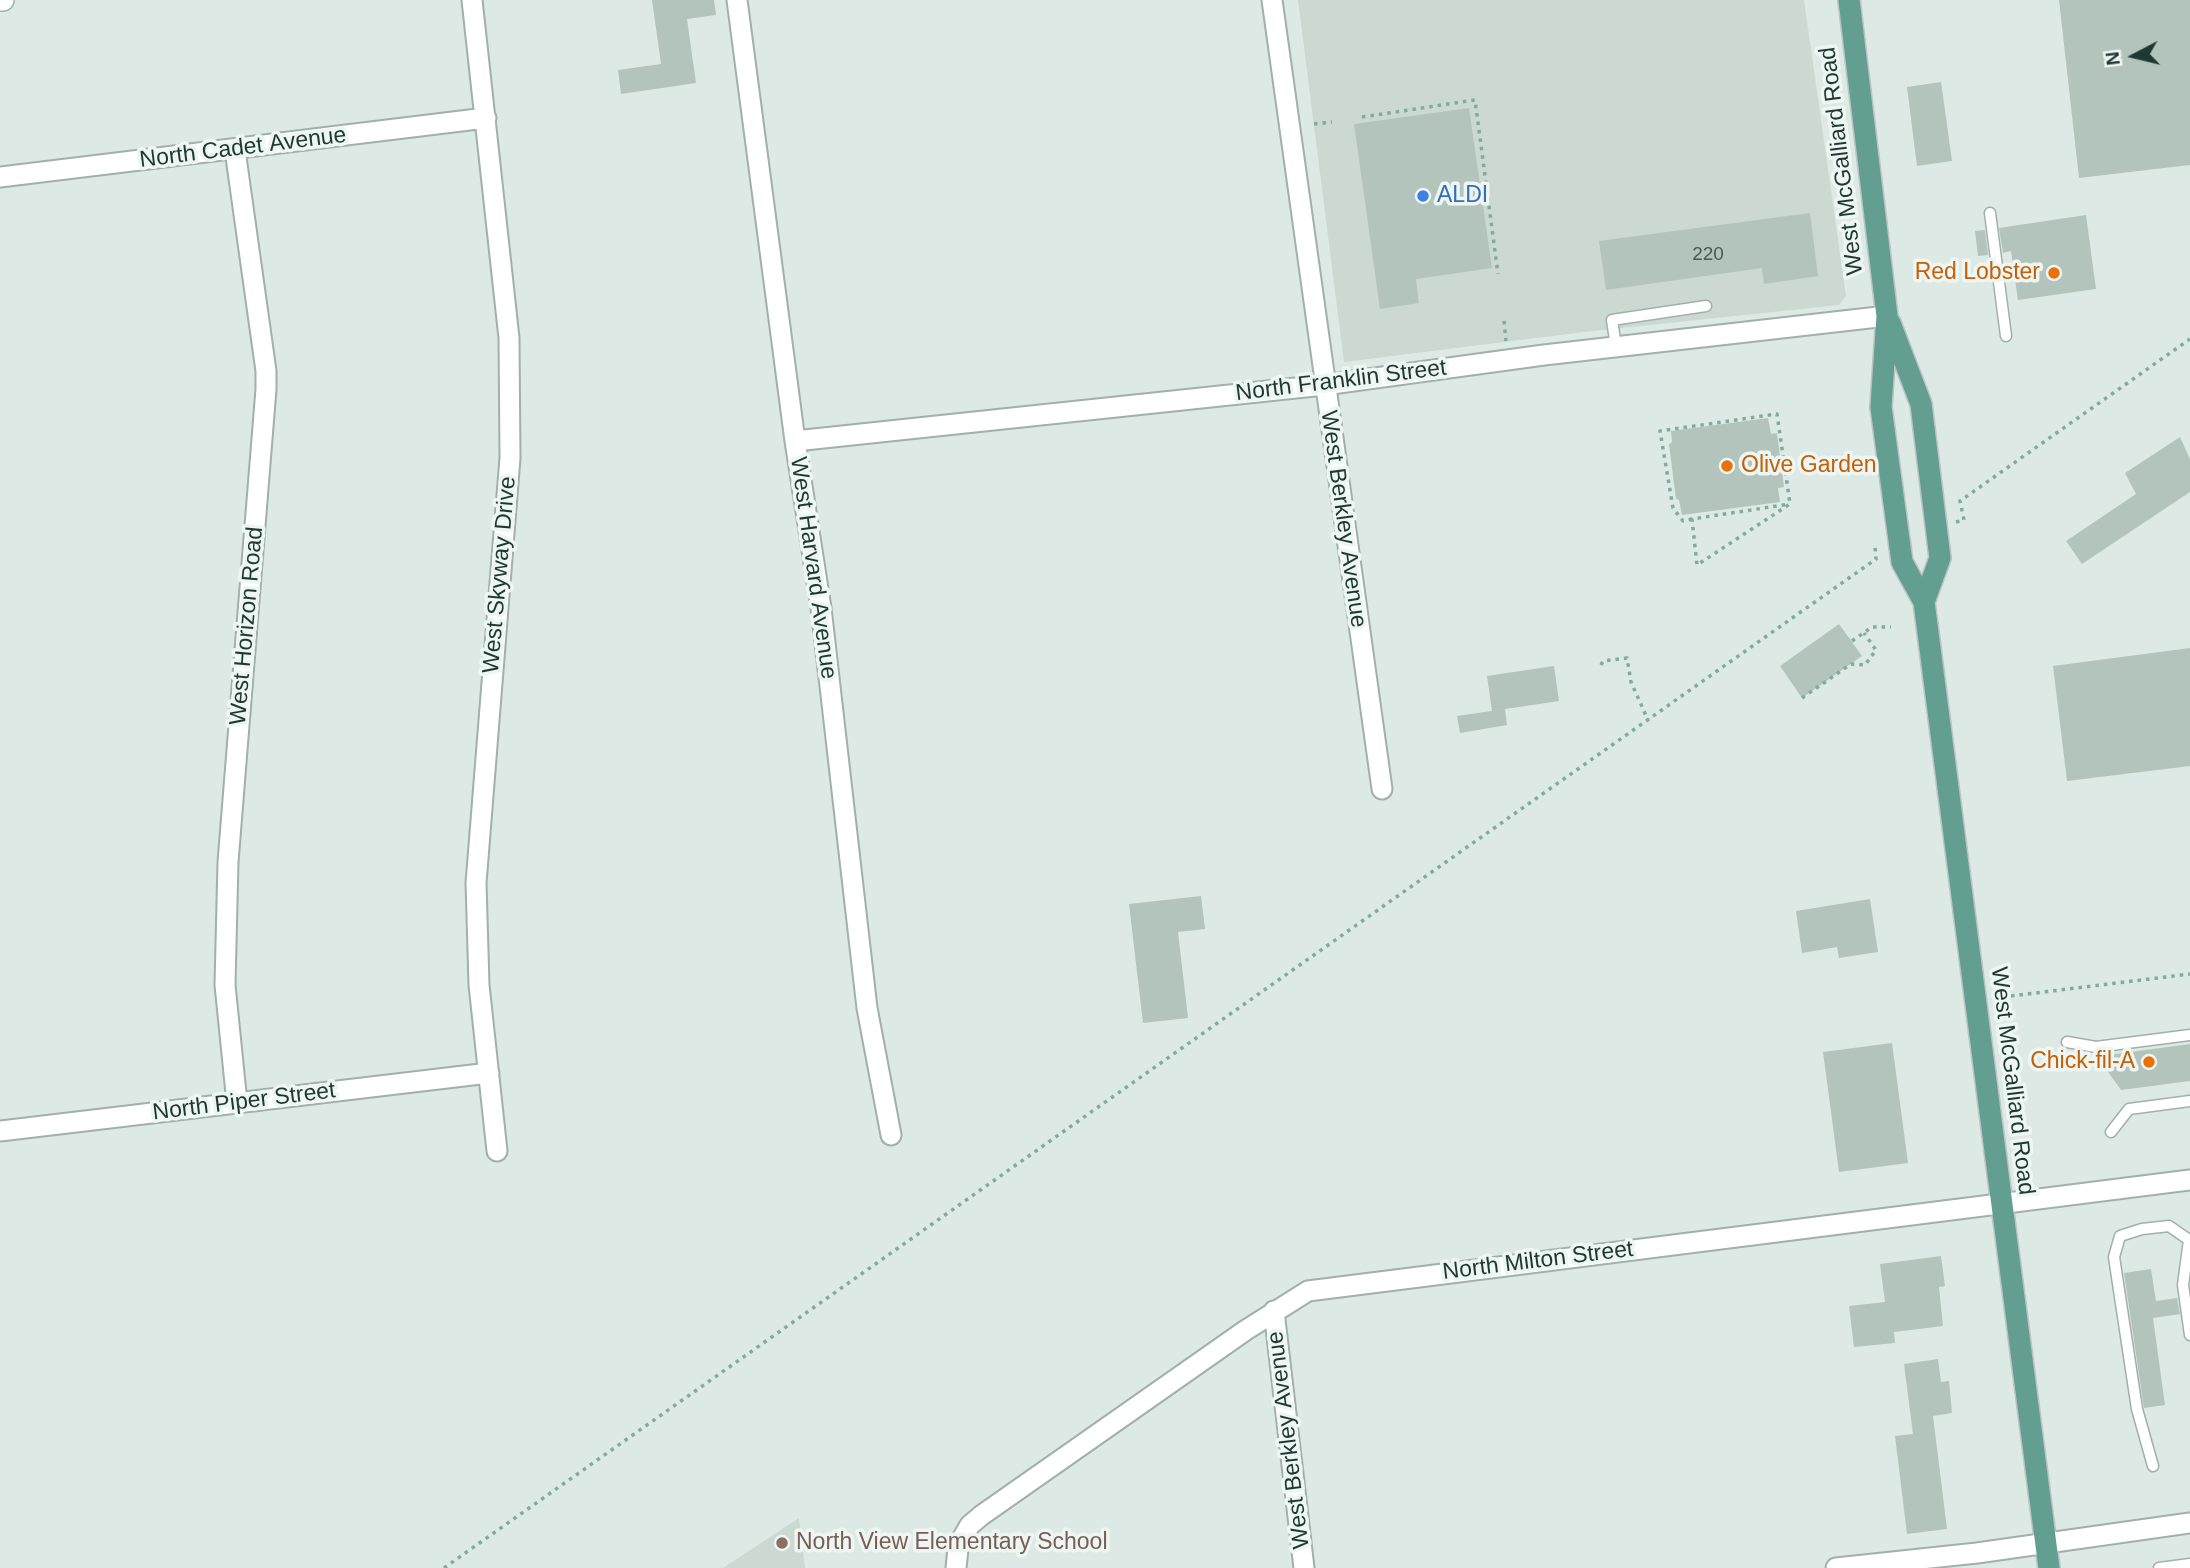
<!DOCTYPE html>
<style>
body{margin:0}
#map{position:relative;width:2190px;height:1568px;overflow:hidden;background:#dde9e4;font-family:Arial,sans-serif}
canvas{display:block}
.north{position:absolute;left:2099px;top:21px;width:70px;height:70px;-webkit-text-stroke:5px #edf6f2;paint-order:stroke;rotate:263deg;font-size:19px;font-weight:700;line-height:28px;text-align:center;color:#1f3832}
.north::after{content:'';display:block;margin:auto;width:24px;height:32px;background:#1f3832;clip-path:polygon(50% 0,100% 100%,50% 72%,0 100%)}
</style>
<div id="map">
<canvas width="2190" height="1568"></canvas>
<div class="north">N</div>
</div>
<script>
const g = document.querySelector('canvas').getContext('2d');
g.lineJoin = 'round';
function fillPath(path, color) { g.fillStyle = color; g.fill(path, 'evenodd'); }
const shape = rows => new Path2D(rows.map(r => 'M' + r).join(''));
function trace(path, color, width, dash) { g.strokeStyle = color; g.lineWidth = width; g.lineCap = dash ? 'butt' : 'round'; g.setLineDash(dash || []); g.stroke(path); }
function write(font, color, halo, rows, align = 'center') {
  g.font = font + ' Arial,sans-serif'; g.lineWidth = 7; g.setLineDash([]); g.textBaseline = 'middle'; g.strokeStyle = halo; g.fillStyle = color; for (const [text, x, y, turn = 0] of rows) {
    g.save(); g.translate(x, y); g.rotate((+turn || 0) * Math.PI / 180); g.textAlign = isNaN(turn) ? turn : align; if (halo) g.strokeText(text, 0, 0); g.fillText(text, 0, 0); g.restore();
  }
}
fillPath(shape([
 [1298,0,1804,0,1846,296,1839,305,1584,332,1344,362],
 [799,1518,805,1568,723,1568]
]), '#ccd9d3');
fillPath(shape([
 [652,0,714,0,716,15,687,19,696,83,621,94,618,70,661,64],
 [2059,0,2190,0,2190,165,2079,178],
 [1941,82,1952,161,1917,166,1907,87],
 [1469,108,1492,268,1416,279,1419,303,1380,309,1354,124],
 [1810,213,1818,276,1764,284,1762,268,1606,290,1599,241],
 [2086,215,2096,289,2018,300,2011,251,2003,253,1999,228],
 [1985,230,1988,255,1978,256,1975,231],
 [1768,418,1771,434,1777,433,1784,487,1778,488,1780,502,1682,515,1679,500,1676,499,1669,444,1672,442,1671,431],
 [2180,437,2190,459,2190,492,2082,564,2066,541,2136,494,2125,473],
 [1839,624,1862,656,1802,698,1780,666],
 [2190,648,2190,766,2067,781,2053,666],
 [1554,666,1559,701,1492,711,1487,676],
 [1505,709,1507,725,1460,733,1457,716],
 [1201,896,1205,929,1178,932,1188,1018,1143,1023,1129,904],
 [1870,899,1878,952,1839,958,1837,947,1802,953,1796,911],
 [1892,1043,1908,1163,1839,1172,1823,1052],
 [2190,1044,2190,1081,2121,1090,2106,1069,2108,1055],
 [1941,1256,1945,1286,1939,1287,1943,1326,1894,1332,1895,1343,1854,1347,1849,1306,1885,1302,1880,1264],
 [2151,1269,2156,1301,2177,1298,2180,1314,2153,1318,2165,1405,2144,1408,2124,1273],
 [1938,1359,1941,1382,1949,1381,1952,1413,1933,1416,1947,1529,1907,1534,1895,1436,1913,1434,1904,1364]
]), '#b3c4bd');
const service = shape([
 [1990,213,2006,336],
 [1616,347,1612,320,1706,306],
 [2067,1042,2096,1047,2190,1035],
 [2111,1132,2129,1109,2190,1101],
 [2153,1466,2137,1409,2114,1257,2120,1236,2142,1229,2169,1226,2189,1240,2183,1285,2190,1335],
 [2159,1568,2190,1564]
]);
const minor = shape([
 [472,0,509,338,510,458,476,883,479,985,497,1151],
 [737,0,795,441,821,608,867,1008,891,1135],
 [1272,0,1382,789],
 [235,150,266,371,266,389,228,862,225,985,237,1103],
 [0,177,486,118],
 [795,441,1324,385,1544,355,1887,316],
 [0,1131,489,1073],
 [1274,1311,1304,1568],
 [956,1568,958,1549,963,1537,970,1525,982,1515,1246,1330,1308,1291,2190,1180],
 [1836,1568,1977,1553,2190,1523]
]);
const secondary = shape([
 [0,0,3,0]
]);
const primary = shape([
 [1849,0,1887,316,1881,407,1902,562,1924,602,2049,1568],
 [1890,323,1921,404,1940,558,1924,602]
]);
trace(service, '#a0b0ab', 13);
trace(minor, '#a0b0ab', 23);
trace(secondary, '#9db5ad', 24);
trace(primary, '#bcc3c2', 24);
trace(shape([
 [1362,117,1475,100,1498,274],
 [1314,124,1332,122],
 [1504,321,1506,341],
 [1692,519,1683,521,1673,508,1660,431,1777,414,1790,504,1697,565,1692,519,1790,504],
 [1956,522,1964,520,1960,501,2190,339],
 [1852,641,1872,627,1891,627],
 [1601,665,1603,661,1627,658,1631,682,1648,720],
 [1802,698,1851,664,1865,665,1876,650,1864,633],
 [2011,996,2190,974],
 [444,1568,1876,559,1875,547,1878,546]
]), '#7ead9f', 3.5, [3.5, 5]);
trace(service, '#fff', 10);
trace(minor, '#fff', 19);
trace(secondary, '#fff', 21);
trace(primary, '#629f91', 21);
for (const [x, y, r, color] of [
 [1423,196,7,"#3f7fe0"],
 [2054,273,7,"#e8710a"],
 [1727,466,7,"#e8710a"],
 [2149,1062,7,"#e8710a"],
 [782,1543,7,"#8d6e63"]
]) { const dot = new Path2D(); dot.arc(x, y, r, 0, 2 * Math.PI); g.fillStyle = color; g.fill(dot); trace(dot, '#edf6f2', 2.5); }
write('19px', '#445b55', null, [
 ["220",1708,255]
]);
write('23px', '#1f3832', '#edf6f2', [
 ["North Cadet Avenue",243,148,-7],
 ["West McGalliard Road",1842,161,-97],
 ["North Franklin Street",1341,381,-7],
 ["West Berkley Avenue",1343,519,82],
 ["West Harvard Avenue",813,568,82],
 ["West Skyway Drive",500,575,-85],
 ["West Horizon Road",247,626,-85],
 ["West McGalliard Road",2012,1081,83],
 ["North Piper Street",244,1102,-7],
 ["North Milton Street",1538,1261,-7],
 ["West Berkley Avenue",1289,1440,-97]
]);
write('23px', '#366cbe', '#edf6f2', [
 ["ALDI",1437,196]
], 'left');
write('23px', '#c56008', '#edf6f2', [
 ["Red Lobster",2040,273],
 ["Olive Garden",1741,466,"left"],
 ["Chick-fil-A",2135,1062]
], 'right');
write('23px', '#785e54', '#edf6f2', [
 ["North View Elementary School",796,1543]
], 'left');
</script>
